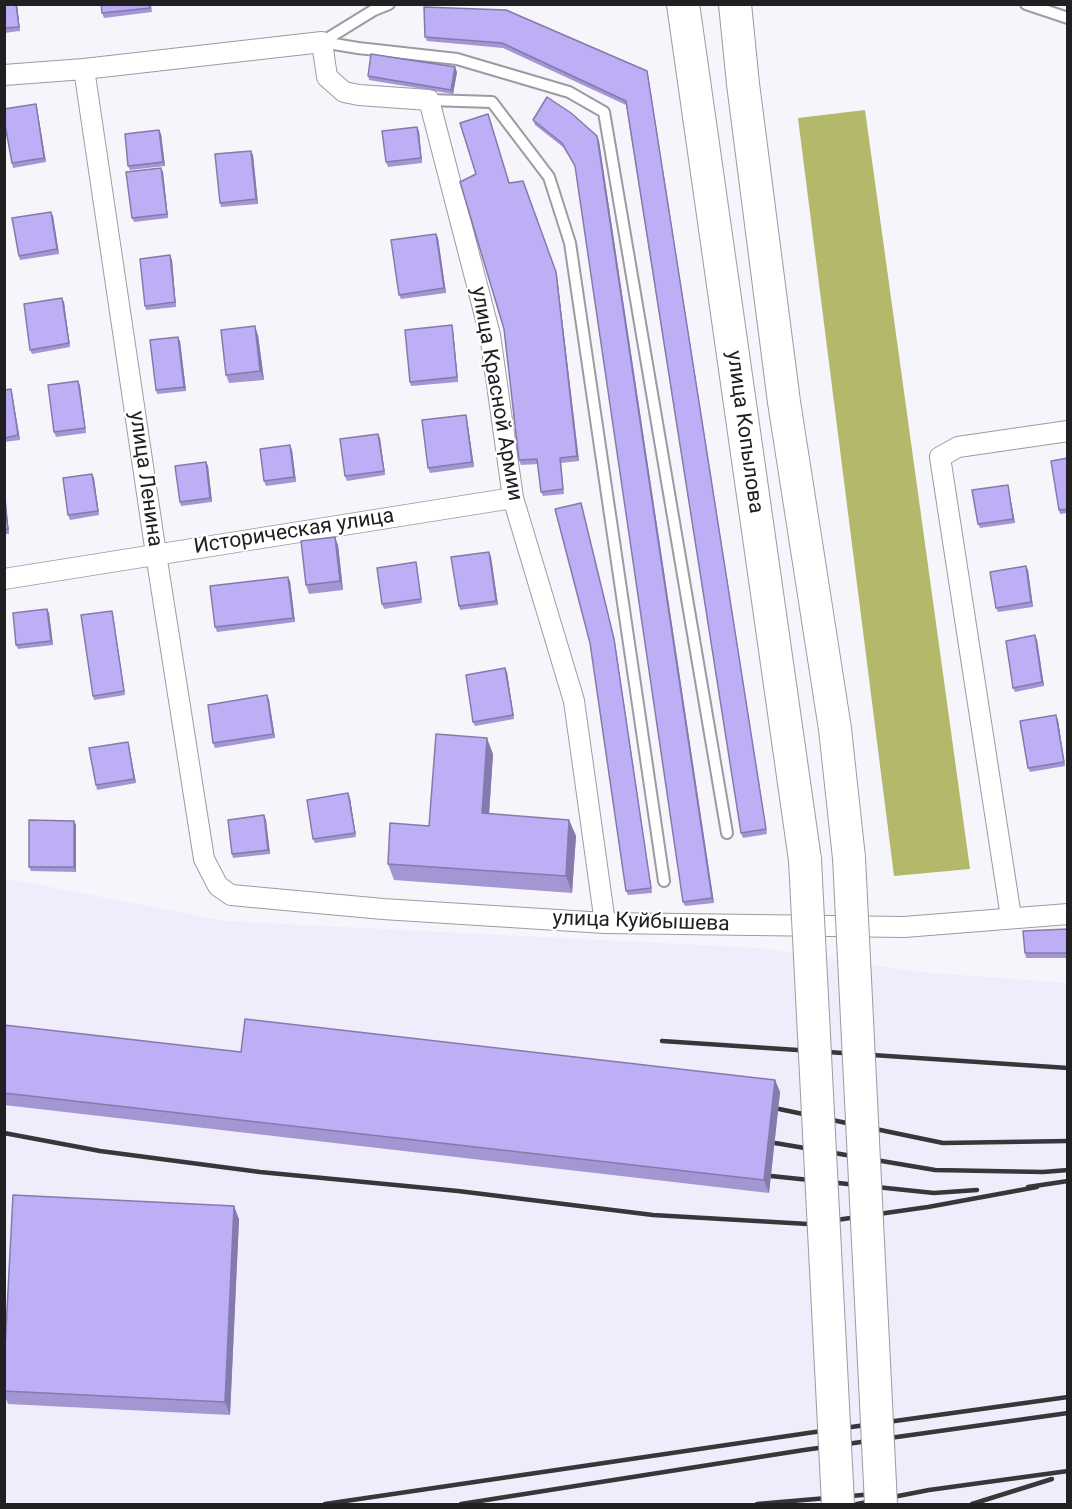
<!DOCTYPE html>
<meta charset="utf-8">
<style>
body{margin:0}
#map{position:relative;width:1072px;height:1509px;overflow:hidden;background:#f6f5fb;font-family:Roboto,sans-serif}
canvas{display:block}
.frame{position:absolute;inset:0;border:6px solid #202022;pointer-events:none}
</style>
<div id="map">
<canvas width="1072" height="1509"></canvas>
<div class="frame"></div>
</div>
<script>
const g = document.querySelector('canvas').getContext('2d');
g.lineJoin = 'round';
function fillPath(path, color) { g.fillStyle = color; g.fill(path, 'evenodd'); }
const shape = rows => new Path2D(rows.map(r => 'M' + r).join(''));
function trace(path, color, width, dash) { g.strokeStyle = color; g.lineWidth = width; g.lineCap = dash ? 'butt' : 'round'; g.setLineDash(dash || []); g.stroke(path); }
function write(font, color, halo, rows, align = 'center') {
  g.font = font + ' Roboto,sans-serif'; g.lineWidth = 4.5; g.setLineDash([]); g.textBaseline = 'middle'; g.strokeStyle = halo; g.fillStyle = color; for (const [text, x, y, turn = 0] of rows) {
    g.save(); g.translate(x, y); g.rotate((+turn || 0) * Math.PI / 180); g.textAlign = isNaN(turn) ? turn : align; if (halo) g.strokeText(text, 0, 0); g.fillText(text, 0, 0); g.restore();
  }
}
fillPath(shape([
 [4,878,224,921,759,948,920,972,1067,983,1067,1504,5,1504]
]), '#efecfb');
fillPath(shape([
 [865,110,970,869,894,876,798,118]
]), '#b4b86a');
const lane = shape([
 [389,4,374,10,322,42,358,48,457,59,569,92,604,112,727,833],
 [1026,4,1068,18],
 [429,100,492,102,549,177,570,243,664,881]
]);
const street = shape([
 [84,69,156,554,204,859,218,886,231,895,383,909,605,923,904,927,1068,914],
 [4,75,84,69,322,42,327,77,344,92,359,95,429,100,490,335,513,498,574,701,605,923],
 [4,579,513,498],
 [1011,917,940,457,958,447,1068,431]
]);
const primary = shape([
 [683,4,805,860],
 [735,4,743,84,784,402,835,729,849,858]
]);
trace(lane, '#9c9ba1', 14);
trace(street, '#9c9ba1', 22);
trace(primary, '#9c9ba1', 34);
trace(lane, '#fff', 10);
trace(street, '#fff', 20);
trace(primary, '#fff', 32);
trace(shape([
 [662,1041,1068,1068],
 [779,1109,943,1143,1068,1141],
 [4,1133,100,1151,260,1172,458,1191,653,1215,808,1224,928,1207,1037,1187],
 [775,1143,935,1170,1043,1172,1068,1170],
 [771,1176,934,1193,977,1190],
 [1028,1187,1068,1181],
 [325,1504,808,1433,1068,1397],
 [461,1504,804,1450,1068,1413],
 [757,1504,874,1494],
 [857,1504,929,1490,1068,1471],
 [972,1504,1052,1479]
]), '#37373a', 4.5);
const primaryBridge = shape([
 [849,858,881,1504],
 [805,860,838,1504]
]);
trace(primaryBridge, '#9c9ba1', 34, []);
trace(primaryBridge, '#fff', 32);
fillPath(shape([
 [4,4,17,4,20,31,4,33],
 [151,4,152,12,104,18,102,13],
 [424,7,648,75,767,834,743,838,741,833,626,105,503,48,427,41,425,37],
 [457,72,453,94,369,80,368,76],
 [37,108,46,162,13,168,12,163],
 [533,120,597,136,599,141,714,903,685,906,683,902,576,168,563,147,535,125],
 [159,130,161,134,165,166,130,170,128,166],
 [419,131,422,163,388,167,386,162],
 [253,155,258,204,221,207,220,203],
 [163,172,168,218,134,222,132,218],
 [476,174,509,183,523,181,557,276,579,461,561,463,564,494,543,496,541,492,538,464,521,465,519,460,504,329],
 [53,216,59,254,20,260,19,256],
 [436,234,438,238,446,293,401,299,399,295],
 [172,260,176,307,146,310,145,306],
 [64,302,70,347,32,354,30,350],
 [453,330,458,382,411,386,410,382],
 [258,335,264,380,229,383,226,375],
 [180,341,186,391,157,394,156,390],
 [78,381,80,386,86,433,56,437,54,432],
 [11,389,12,393,20,440,4,442,4,390],
 [467,419,474,467,430,473,428,468],
 [380,438,385,475,347,481,345,476],
 [292,450,296,482,266,486,264,481],
 [1068,458,1068,513,1060,514,1059,510],
 [206,462,208,466,212,502,181,506,180,502],
 [94,478,99,515,70,520,68,515],
 [1008,485,1015,523,980,528,978,524],
 [4,498,6,502,9,534,4,534],
 [581,503,615,643,652,893,628,895,626,891],
 [338,545,343,590,309,594,306,585],
 [491,557,498,605,460,610,459,606],
 [417,566,422,603,384,609,382,604],
 [1028,570,1033,607,998,612,996,608],
 [290,581,295,622,217,632,215,627],
 [47,609,49,613,53,645,18,649,16,645],
 [113,615,125,695,94,700,93,696],
 [1037,640,1044,686,1015,692,1013,688],
 [507,672,514,719,475,726,473,722],
 [267,695,269,700,275,738,215,748,213,743],
 [1058,720,1065,766,1030,772,1028,768],
 [129,746,136,783,97,790,96,785],
 [493,754,489,814,569,820,576,836,572,893,394,880,388,864,429,826],
 [350,798,356,837,315,843,313,839],
 [264,815,266,820,270,854,233,858,232,854],
 [76,825,76,872,31,871,29,867],
 [1068,929,1068,958,1026,958,1025,953],
 [4,1025,241,1052,775,1080,780,1092,769,1193,4,1105],
 [239,1219,230,1415,8,1404,4,1394,4,1368]
]), '#a396d3');
fillPath(shape([
 [16,4,17,4,20,31,19,27],
 [455,67,457,72,453,94,451,90],
 [647,71,648,75,767,834,766,829],
 [36,104,37,108,46,162,44,158],
 [417,127,419,131,422,163,421,158],
 [159,130,161,134,165,166,163,162],
 [597,136,599,141,714,903,712,898],
 [251,151,253,155,258,204,256,199],
 [161,168,163,172,168,218,167,214],
 [51,212,53,216,59,254,57,249],
 [436,234,438,238,446,293,444,288],
 [170,255,172,260,176,307,175,302],
 [556,272,557,276,579,461,577,456],
 [62,298,64,302,70,347,69,343],
 [452,325,453,330,458,382,457,377],
 [255,326,258,335,264,380,260,371],
 [178,337,180,341,186,391,184,387],
 [78,381,80,386,86,433,85,428],
 [11,389,12,393,20,440,18,435],
 [466,415,467,419,474,467,472,462],
 [378,434,380,438,385,475,384,471],
 [290,445,292,450,296,482,294,477],
 [206,462,208,466,212,502,210,498],
 [92,474,94,478,99,515,98,511],
 [1008,485,1009,490,1015,523,1013,519],
 [4,498,6,502,9,534,8,529],
 [581,503,615,643,652,893,651,888],
 [335,537,338,545,343,590,340,581],
 [489,552,491,557,498,605,496,601],
 [1026,566,1028,570,1033,607,1031,602],
 [288,577,290,581,295,622,293,618],
 [47,609,49,613,53,645,51,641],
 [112,611,113,615,125,695,124,691],
 [1035,635,1037,640,1044,686,1042,682],
 [505,668,507,672,514,719,513,715],
 [267,695,269,700,275,738,273,734],
 [1056,715,1058,720,1065,766,1064,762],
 [487,738,493,754,488,830,482,813],
 [128,742,129,746,136,783,134,779],
 [348,793,350,798,356,837,355,833],
 [264,815,266,820,270,854,268,850],
 [569,820,576,836,572,893,566,876],
 [74,821,76,825,76,872,74,867],
 [775,1080,780,1092,769,1193,764,1180],
 [234,1206,239,1219,230,1415,225,1402]
]), '#847aac');
const building = shape([
 [4,4,16,4,19,27,4,28,4,4],
 [101,4,150,4,150,8,102,13,101,4],
 [424,7,506,10,647,71,766,829,741,833,626,101,502,43,425,37,424,7],
 [371,54,455,67,451,90,368,76,371,54],
 [547,97,571,113,597,136,712,898,683,902,575,166,562,143,533,120,547,97],
 [36,104,44,158,12,163,4,119,4,109,36,104],
 [488,114,509,183,523,181,556,272,577,456,560,458,563,489,541,492,537,459,519,460,504,329,460,182,476,174,460,123,488,114],
 [417,127,421,158,386,162,382,131,417,127],
 [159,130,163,162,128,166,125,134,159,130],
 [251,151,256,199,220,203,215,154,251,151],
 [161,168,167,214,132,218,126,172,161,168],
 [51,212,57,249,19,256,12,218,51,212],
 [436,234,444,288,399,295,391,240,436,234],
 [170,255,175,302,145,306,140,259,170,255],
 [62,298,69,343,30,350,24,304,62,298],
 [452,325,457,377,410,382,405,330,452,325],
 [255,326,260,371,226,375,221,330,255,326],
 [178,337,184,387,156,390,150,340,178,337],
 [78,381,85,428,54,432,48,385,78,381],
 [11,389,18,435,4,438,4,390,11,389],
 [466,415,472,462,428,468,422,420,466,415],
 [378,434,384,471,345,476,340,439,378,434],
 [290,445,294,477,264,481,260,449,290,445],
 [1068,458,1068,509,1059,510,1051,461,1068,458],
 [206,462,210,498,180,502,175,466,206,462],
 [92,474,98,511,68,515,63,478,92,474],
 [1008,485,1013,519,978,524,972,490,1008,485],
 [4,499,8,529,4,530,4,499],
 [581,503,614,639,651,888,626,891,590,643,555,509,581,503],
 [335,537,340,581,306,585,301,541,335,537],
 [489,552,496,601,459,606,451,557,489,552],
 [416,562,421,599,382,604,377,568,416,562],
 [1026,566,1031,602,996,608,990,572,1026,566],
 [288,577,293,618,215,627,210,586,288,577],
 [47,609,51,641,16,645,13,613,47,609],
 [112,611,124,691,93,696,81,615,112,611],
 [1035,635,1042,682,1013,688,1006,641,1035,635],
 [505,668,513,715,473,722,466,675,505,668],
 [267,695,273,734,213,743,208,705,267,695],
 [1056,715,1064,762,1028,768,1020,721,1056,715],
 [436,734,487,738,482,813,569,820,566,876,388,864,390,823,429,826,436,734],
 [128,742,134,779,96,785,89,748,128,742],
 [348,793,355,833,313,839,307,800,348,793],
 [264,815,268,850,232,854,228,820,264,815],
 [29,820,74,821,74,867,29,867,29,820],
 [1068,929,1068,953,1025,953,1023,931,1068,929],
 [245,1019,775,1080,764,1180,4,1093,4,1025,241,1052,245,1019],
 [13,1195,234,1206,225,1402,4,1391,4,1368,13,1195]
]);
fillPath(building, '#bdaef5');
trace(building, '#847aac', 1.5);
write('21px', '#202022', '#fff', [
 ["улица Красной Армии",496,394,80],
 ["улица Копылова",744,432,82],
 ["улица Ленина",145,479,82],
 ["Историческая улица",294,532,-9],
 ["улица Куйбышева",641,922,2]
]);
</script>
